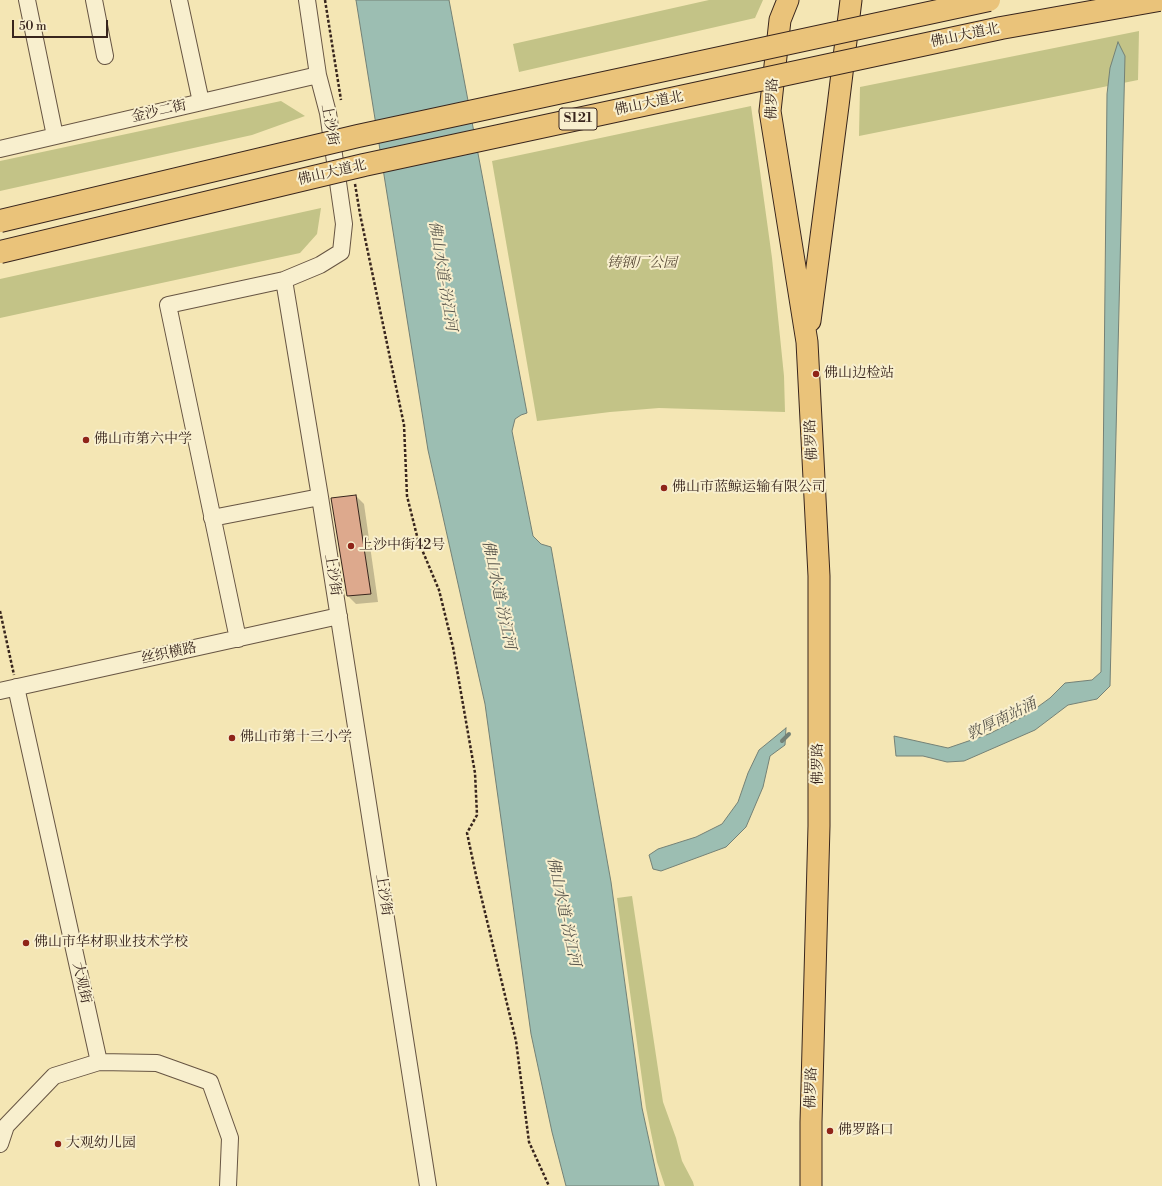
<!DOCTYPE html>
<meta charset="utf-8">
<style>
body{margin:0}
#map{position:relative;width:1162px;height:1186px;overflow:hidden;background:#f4e6b4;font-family:"Libre Bodoni",serif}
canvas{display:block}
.scale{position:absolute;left:12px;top:20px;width:96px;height:18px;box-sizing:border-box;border:2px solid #38251d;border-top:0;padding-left:5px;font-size:12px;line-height:14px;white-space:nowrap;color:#38251d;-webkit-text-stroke:3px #f8efce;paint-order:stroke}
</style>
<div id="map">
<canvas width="1162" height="1186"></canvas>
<div class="scale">50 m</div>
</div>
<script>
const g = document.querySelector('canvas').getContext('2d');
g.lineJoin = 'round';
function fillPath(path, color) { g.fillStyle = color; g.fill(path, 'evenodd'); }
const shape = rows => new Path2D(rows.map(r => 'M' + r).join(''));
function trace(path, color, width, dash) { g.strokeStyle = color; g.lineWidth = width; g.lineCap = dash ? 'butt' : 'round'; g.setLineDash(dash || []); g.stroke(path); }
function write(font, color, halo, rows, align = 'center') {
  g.font = font + ' "Libre Bodoni","Noto Serif SC",serif'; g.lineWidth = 4; g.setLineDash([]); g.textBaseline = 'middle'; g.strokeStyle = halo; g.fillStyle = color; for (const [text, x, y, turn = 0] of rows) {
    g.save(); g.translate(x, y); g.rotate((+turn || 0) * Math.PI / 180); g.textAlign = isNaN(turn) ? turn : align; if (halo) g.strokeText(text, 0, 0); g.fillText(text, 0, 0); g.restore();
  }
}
fillPath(shape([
 [709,0,763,0,755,18,519,72,513,44],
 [1139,31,1138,80,859,136,860,87],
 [281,101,305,116,252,135,0,191,0,161],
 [751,106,772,258,784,376,785,412,659,408,610,412,537,421,492,161],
 [321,208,317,234,300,253,0,318,0,279],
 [632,896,663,1102,676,1138,682,1161,693,1182,694,1186,665,1186,657,1162,646,1108,617,898]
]), '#c3c387');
const water = shape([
 [356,0,449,0,527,413,521,415,515,419,512,431,533,536,541,544,551,547,611,882,642,1108,659,1186,566,1186,552,1132,531,1034,485,704,428,450,356,0],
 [1118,42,1125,56,1110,686,1097,699,1068,705,1035,730,964,761,947,762,923,756,896,756,894,736,948,748,989,734,1028,714,1050,698,1065,683,1092,680,1101,672,1107,94,1110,68,1118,42],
 [786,728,785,745,770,756,763,787,746,827,726,847,661,871,653,869,649,855,658,849,696,837,722,824,738,802,748,773,759,750,786,728]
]);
fillPath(water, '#9cbeb2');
trace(water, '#748176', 1);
fillPath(shape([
 [356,496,364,504,378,602,356,604,348,596,332,499]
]), '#0003');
trace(shape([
 [782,741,789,734]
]), '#748176', 4);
const building = shape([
 [356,495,371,594,347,596,331,498,356,495]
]);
fillPath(building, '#dda98d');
trace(building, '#38251d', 1);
const minor = shape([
 [27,0,55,136],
 [94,0,105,56],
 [179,0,201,102],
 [307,0,318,75,328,113,344,224,341,252,320,265,284,280,320,497,428,1186],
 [0,149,318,75],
 [212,518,320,497],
 [238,639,168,305,284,280],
 [16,687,99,1062,157,1063,210,1082,230,1138,228,1186],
 [0,691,339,616],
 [0,1144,6,1126,54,1076,99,1062]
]);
const major = shape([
 [788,0,780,20,770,111,807,342,819,576,819,826,811,1122,811,1186],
 [810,321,838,106,851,0]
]);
trace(minor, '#675543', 18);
trace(major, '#38251d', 23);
trace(shape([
 [325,0,341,100],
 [355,184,360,214,404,425,407,496,418,540,439,590,453,647,475,773,477,815,467,833,476,875,516,1041,529,1142,549,1186],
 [0,611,14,675]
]), '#38251d', 2.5, [3, 2]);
trace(minor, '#f8efce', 16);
trace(major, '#eac37a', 21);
const highwayBridge = shape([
 [0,221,358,136,989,0],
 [0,252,364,165,1001,28,1159,0]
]);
trace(highwayBridge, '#38251d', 24, []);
trace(highwayBridge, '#eac37a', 22);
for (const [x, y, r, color] of [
 [816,374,4,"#8f2418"],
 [86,440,4,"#8f2418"],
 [664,488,4,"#8f2418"],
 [351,546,4,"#8f2418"],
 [232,738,4,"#8f2418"],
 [26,943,4,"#8f2418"],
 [830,1131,4,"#8f2418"],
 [58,1144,4,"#8f2418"]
]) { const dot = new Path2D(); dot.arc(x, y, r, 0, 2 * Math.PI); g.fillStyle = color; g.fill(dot); trace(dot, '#f8efce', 1.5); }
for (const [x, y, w] of [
 [578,119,38]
]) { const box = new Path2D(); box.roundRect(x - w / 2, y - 11, w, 22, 3); g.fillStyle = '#f8efce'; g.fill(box); trace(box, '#38251d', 1); }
write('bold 13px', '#38251d', null, [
 ["S121",578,119]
]);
write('14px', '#38251d', '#f8efce', [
 ["佛山大道北",965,36,-12],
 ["佛罗路",773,99,-88],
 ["佛山大道北",649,104,-12],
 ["金沙二街",159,112,-13],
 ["上沙街",329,125,80],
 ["佛山大道北",332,173,-13],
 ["佛罗路",812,440,-93],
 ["上沙街",332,575,81],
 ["丝织横路",169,654,-12],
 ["佛罗路",819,764,-90],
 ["上沙街",383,895,81],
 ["大观街",81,983,78],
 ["佛罗路",812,1088,-88]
]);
write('italic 14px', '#5b4c38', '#f8efce', [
 ["铸钢厂公园",642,264]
]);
write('14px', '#38251d', '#f8efce', [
 ["佛山边检站",824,374],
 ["佛山市第六中学",94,440],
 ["佛山市蓝鲸运输有限公司",672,488],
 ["上沙中街42号",359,546],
 ["佛山市第十三小学",240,738],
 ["佛山市华材职业技术学校",34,943],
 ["佛罗路口",838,1131],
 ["大观幼儿园",66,1144]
], 'left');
write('italic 15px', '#56534a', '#f8efce', [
 ["佛山水道-汾江河",442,276,81],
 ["佛山水道-汾江河",498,595,78],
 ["敦厚南站涌",1002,720,-26],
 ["佛山水道-汾江河",563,912,78]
]);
</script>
